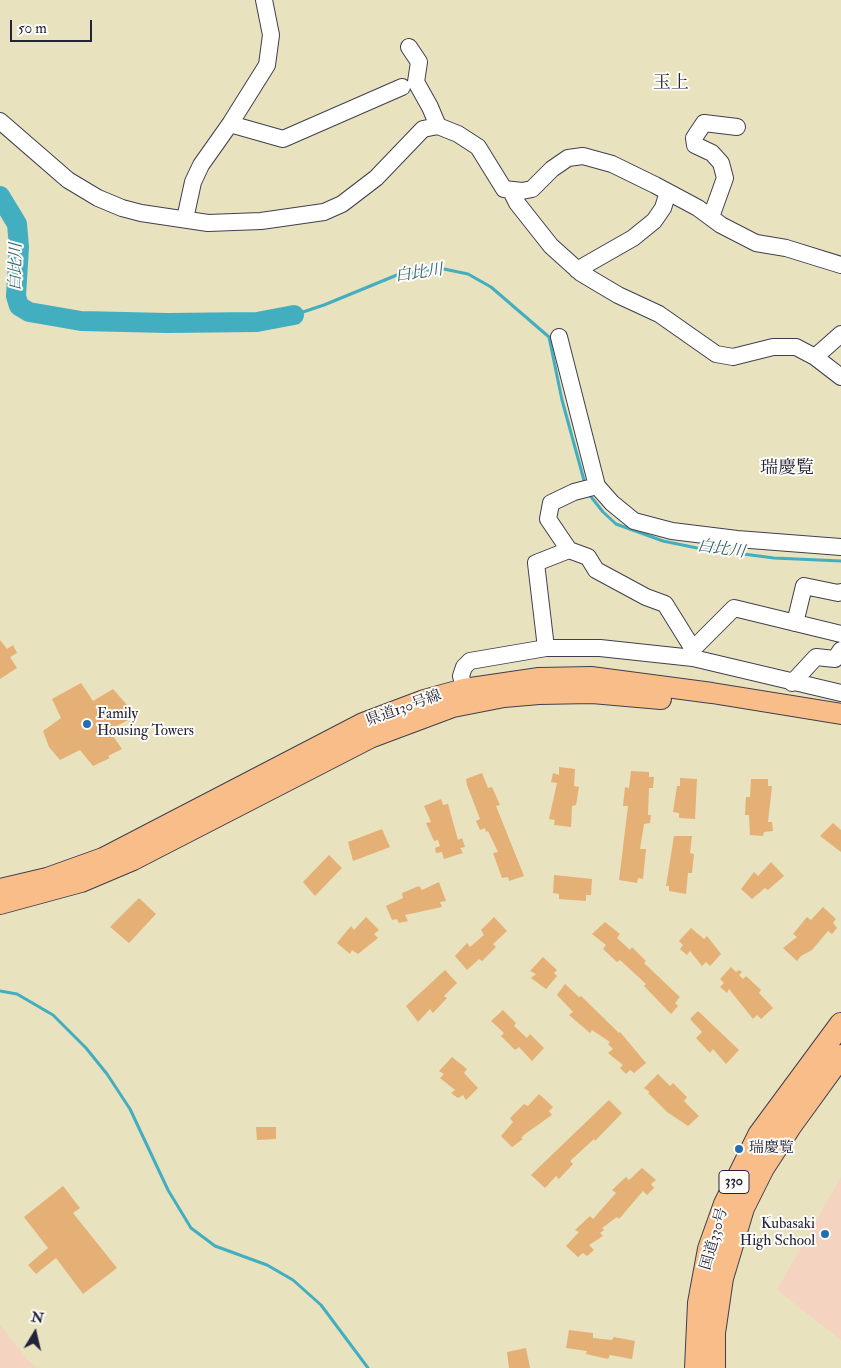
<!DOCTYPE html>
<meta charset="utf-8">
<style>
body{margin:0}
#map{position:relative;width:841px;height:1368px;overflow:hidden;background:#e8e2bf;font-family:"IM FELL Double Pica",serif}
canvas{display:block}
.north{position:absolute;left:10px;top:1308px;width:50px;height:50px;-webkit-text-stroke:4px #fdfcf7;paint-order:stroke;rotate:9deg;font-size:14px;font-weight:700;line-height:20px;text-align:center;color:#22223b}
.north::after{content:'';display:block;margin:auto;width:18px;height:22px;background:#22223b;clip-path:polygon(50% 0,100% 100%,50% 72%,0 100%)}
.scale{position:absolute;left:10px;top:20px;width:82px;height:22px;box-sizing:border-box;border:2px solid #22223b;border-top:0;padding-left:6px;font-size:15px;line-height:18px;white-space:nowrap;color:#22223b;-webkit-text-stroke:4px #fdfcf7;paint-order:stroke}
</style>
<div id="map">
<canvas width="841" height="1368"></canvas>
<div class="north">N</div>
<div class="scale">50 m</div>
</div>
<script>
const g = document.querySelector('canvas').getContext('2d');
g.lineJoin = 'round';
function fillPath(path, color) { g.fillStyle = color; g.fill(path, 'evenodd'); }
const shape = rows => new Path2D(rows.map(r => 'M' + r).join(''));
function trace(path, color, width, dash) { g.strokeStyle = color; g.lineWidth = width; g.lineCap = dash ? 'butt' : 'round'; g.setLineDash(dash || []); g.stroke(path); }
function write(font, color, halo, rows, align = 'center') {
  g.font = font + ' "IM FELL Double Pica","Noto Serif JP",serif'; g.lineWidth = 4; g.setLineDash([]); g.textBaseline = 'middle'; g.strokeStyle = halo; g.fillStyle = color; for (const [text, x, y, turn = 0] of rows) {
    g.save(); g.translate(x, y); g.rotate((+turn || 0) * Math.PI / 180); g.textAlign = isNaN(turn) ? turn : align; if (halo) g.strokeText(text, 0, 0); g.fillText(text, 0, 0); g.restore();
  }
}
fillPath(shape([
 [841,1177,841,1340,777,1290],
 [0,1325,27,1359,37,1368,0,1368]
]), '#f4d3c0');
trace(shape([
 [294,315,324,305,397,275,444,269,468,274,491,287,549,337,562,400,585,484],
 [588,493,603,512,616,524,663,541,697,548,774,558,841,561],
 [0,991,17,994,53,1015,86,1048,107,1074,130,1109,168,1190,191,1228,215,1246,267,1265,293,1280,321,1305,368,1368]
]), '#42aec0', 3);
trace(shape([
 [0,196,17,224,19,247,16,296,19,306,29,312,81,321,167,323,257,322,294,315]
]), '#42aec0', 20);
fillPath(shape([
 [0,640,7,649,13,645,17,653,10,657,17,668,0,679],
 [81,683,93,701,113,689,127,705,125,707,132,718,109,730,122,749,108,756,110,758,93,766,80,750,60,760,49,747,43,731,61,718,52,699],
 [559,767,575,769,574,786,579,787,576,805,572,806,571,827,554,825,555,820,549,819,557,783,551,782,553,773,559,775],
 [631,771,649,772,649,777,654,777,653,788,649,788,648,815,651,815,650,823,644,824,640,849,646,849,643,879,638,878,637,883,619,880,628,806,623,806,625,787,629,788],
 [482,773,488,788,492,787,500,805,496,806,524,876,509,881,508,877,502,878,493,853,498,852,488,831,486,832,485,828,480,830,476,821,480,819,467,785,466,779],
 [680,778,697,779,695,819,679,818,679,813,673,812,677,786,680,786],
 [751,779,768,779,768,786,772,786,768,822,772,822,773,831,764,832,763,836,750,835,749,815,745,815,746,797,750,797],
 [441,799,443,805,448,804,458,840,462,838,465,847,460,848,463,853,444,859,442,852,436,853,435,848,440,846,438,840,434,841,426,823,431,822,424,806],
 [833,823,841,830,841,852,820,836],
 [382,829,390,847,353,861,348,842],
 [674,836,692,836,690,853,694,854,692,873,688,873,686,894,669,891,669,886,666,886],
 [329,855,342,868,315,896,303,882],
 [771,862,784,876,768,890,765,888,752,899,741,889,754,872,758,876],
 [554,875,592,879,591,895,586,895,586,901,559,899,559,894,553,893],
 [439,882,446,901,440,902,442,907,405,915,408,921,399,923,397,919,392,920,386,906,403,898,402,893,419,886,422,890],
 [139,898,156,914,129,943,110,927],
 [823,907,836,919,833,923,837,928,832,934,828,931,812,950,801,956,797,961,783,948,797,937,793,934,807,917,811,920],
 [366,917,379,930,374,934,378,938,358,954,352,950,350,954,337,943,351,926,354,930],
 [494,917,507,931,493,944,496,947,482,961,479,959,467,970,455,956,467,943,470,947,484,935,481,930],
 [605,922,620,934,617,938,630,950,632,947,646,961,644,963,680,997,675,1003,678,1006,671,1014,644,986,646,984,620,960,617,962,603,949,606,945,592,934],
 [691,928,704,939,707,936,721,954,710,966,706,962,702,966,690,951,687,955,680,949,683,945,679,941],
 [543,957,557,970,554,973,557,976,546,989,531,978,536,974,530,971],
 [731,967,736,972,739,970,742,972,739,975,743,979,746,976,761,990,759,993,773,1008,761,1019,757,1015,753,1019,729,989,727,993,720,987,724,983,720,979],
 [445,970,457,983,444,996,447,998,433,1013,430,1009,418,1022,406,1006],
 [565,984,579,997,581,996,619,1033,620,1032,646,1063,634,1073,630,1070,626,1074,620,1068,623,1065,608,1053,613,1049,608,1044,610,1042,592,1030,590,1033,569,1015,573,1012,557,995],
 [503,1010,516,1023,514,1026,527,1038,530,1034,544,1048,532,1061,519,1047,515,1050,501,1036,504,1033,491,1021],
 [698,1011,739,1050,726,1064,713,1049,710,1053,696,1038,702,1032,690,1019],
 [452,1057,467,1069,464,1073,478,1088,466,1100,463,1095,458,1098,451,1093,455,1090,440,1078,444,1074,439,1071],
 [658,1074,670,1086,673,1083,687,1097,684,1101,699,1116,688,1126,667,1112,648,1093,650,1092,644,1088],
 [539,1094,553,1107,549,1111,552,1115,525,1134,521,1138,523,1139,512,1147,501,1136,513,1122,510,1118,524,1104,528,1106],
 [609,1100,622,1113,595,1141,594,1139,570,1161,573,1164,559,1179,556,1176,545,1188,531,1175],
 [256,1127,276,1127,276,1139,257,1140],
 [642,1168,656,1180,651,1184,654,1188,647,1195,643,1191,619,1219,617,1217,602,1228,604,1230,600,1233,603,1236,589,1245,594,1250,587,1256,583,1253,578,1257,566,1246,579,1232,575,1230,590,1216,593,1219,616,1193,612,1190,626,1177,629,1180],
 [63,1186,80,1208,73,1213,117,1268,83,1294,56,1258,36,1274,28,1265,48,1248,24,1217],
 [569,1330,593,1333,593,1338,612,1340,614,1337,635,1341,632,1359,610,1355,608,1359,586,1354,587,1351,566,1348],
 [526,1348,530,1368,509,1368,507,1352]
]), '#e4b076');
const minor = shape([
 [409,47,419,62,416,82,430,107,438,126],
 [0,121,68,180,98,198,122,208,141,213,208,223,261,221,324,212,342,204,376,178,423,129,438,126,458,134,478,147,504,189,522,191,532,189,552,169,568,158,583,156,612,164,655,185,698,208,721,225,756,243,786,248,841,265],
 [230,124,283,139,402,87],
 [511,191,517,203,551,246,581,273,618,295,659,314,716,354,733,357,773,347,796,347,815,357,841,377],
 [711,217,725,178,721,163,712,153,695,145,694,138,704,123,737,127],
 [185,219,193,182,201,165,230,124,267,65,271,35,264,0],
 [577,270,633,238,654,221,663,208,668,192],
 [559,337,597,486],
 [815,357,841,334],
 [569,550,548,519,551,503,574,492,597,486,612,503,634,521,672,531,737,539,841,547],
 [795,623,804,586,838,593,841,592],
 [546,648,536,563,569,550,588,557,596,570,646,597,665,604,693,649],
 [693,658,693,649,734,608,841,634],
 [792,683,816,657,835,659,841,650],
 [467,701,461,676,464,667,470,661,546,648,600,648,693,658,841,693]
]);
const major = shape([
 [0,889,47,878,103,858,363,723,424,700,464,689,539,678,591,677,712,693,841,714],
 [0,904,81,882,133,860,370,738,453,707,504,697,539,694,592,693,661,699]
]);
const highway = shape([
 [696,1368,699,1303,709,1249,725,1204,759,1135,841,1024],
 [714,1368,714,1333,722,1278,743,1208,763,1168,791,1125,841,1056]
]);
trace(minor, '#403f4f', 18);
trace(major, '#403f4f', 22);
trace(highway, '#403f4f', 24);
trace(minor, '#fff', 16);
trace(major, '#f8bd89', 20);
trace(highway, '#f8bd89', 22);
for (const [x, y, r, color] of [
 [87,724,5,"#1f6fb2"],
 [739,1149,5,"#1f6fb2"],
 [825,1234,5,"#1f6fb2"]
]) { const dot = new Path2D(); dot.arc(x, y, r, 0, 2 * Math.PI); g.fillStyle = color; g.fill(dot); trace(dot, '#fdfcf7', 2); }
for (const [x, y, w] of [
 [734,1182,30]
]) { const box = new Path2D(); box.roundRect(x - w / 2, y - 11.5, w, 23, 4); g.fillStyle = '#fdfcf7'; g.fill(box); trace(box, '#22223b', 1); }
write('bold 14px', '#22223b', null, [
 ["330",734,1182]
]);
write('15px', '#22223b', '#fdfcf7', [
 ["県道130号線",404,709,-20],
 ["国道330号",715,1239,-74]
]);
write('15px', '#22223b', '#fdfcf7', [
 ["Family",97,715],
 ["Housing Towers",97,732],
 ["瑞慶覧",749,1149],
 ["Kubasaki",815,1225,"right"],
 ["High School",815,1242,"right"]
], 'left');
write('italic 16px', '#306177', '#fdfcf7', [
 ["白比川",17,267,-89],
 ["白比川",419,274,-8],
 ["白比川",721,550,8]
]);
write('18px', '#22223b', '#fdfcf7', [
 ["玉上",671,84],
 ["瑞慶覧",787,469]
]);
</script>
